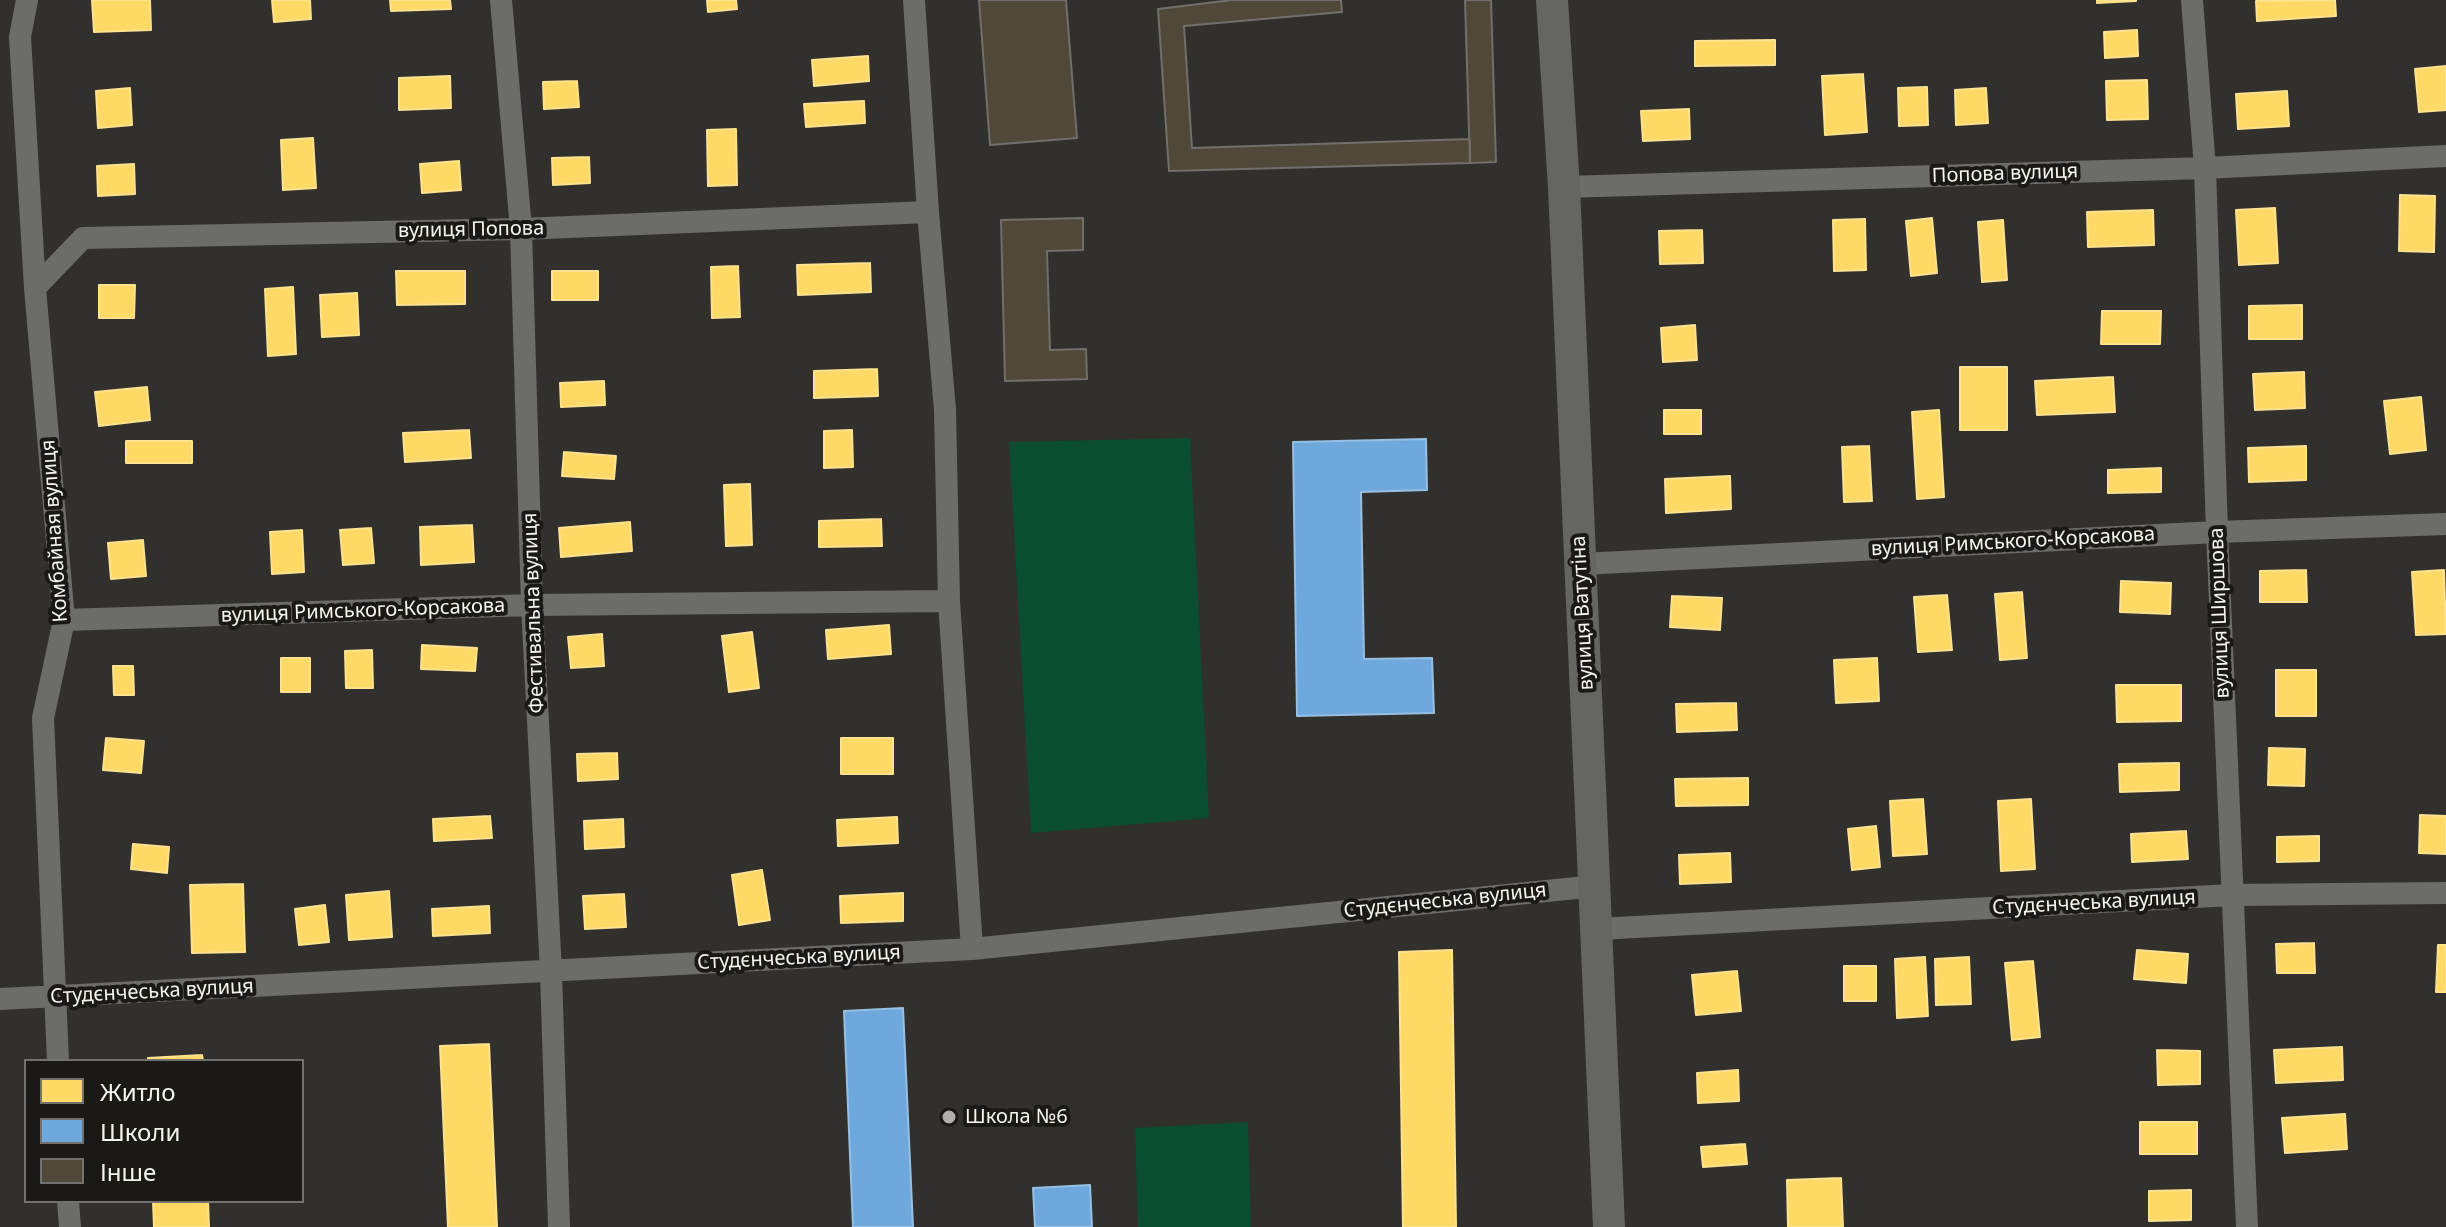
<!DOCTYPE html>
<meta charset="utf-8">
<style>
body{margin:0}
#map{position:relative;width:2446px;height:1227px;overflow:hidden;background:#32302d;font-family:"Noto Sans",sans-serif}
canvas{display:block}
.legend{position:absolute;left:24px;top:1059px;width:280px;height:144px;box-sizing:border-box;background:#1b1916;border:2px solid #72716d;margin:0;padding:10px 14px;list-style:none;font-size:24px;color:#f5f4ef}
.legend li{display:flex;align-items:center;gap:16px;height:40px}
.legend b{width:40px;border:2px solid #72716d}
</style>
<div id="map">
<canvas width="2446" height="1227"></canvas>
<ul class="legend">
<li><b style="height:22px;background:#ffd966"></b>Житло</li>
<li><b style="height:22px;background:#6fa8dc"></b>Школи</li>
<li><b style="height:22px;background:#50493a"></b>Інше</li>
</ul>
</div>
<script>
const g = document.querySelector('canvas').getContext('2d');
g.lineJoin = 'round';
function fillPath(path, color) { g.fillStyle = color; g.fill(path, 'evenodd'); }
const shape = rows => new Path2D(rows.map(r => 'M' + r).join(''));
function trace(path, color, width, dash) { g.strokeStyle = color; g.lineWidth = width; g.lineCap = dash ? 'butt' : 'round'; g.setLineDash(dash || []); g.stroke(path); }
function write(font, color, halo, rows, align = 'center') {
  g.font = font + ' "Noto Sans",sans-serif'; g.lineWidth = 8; g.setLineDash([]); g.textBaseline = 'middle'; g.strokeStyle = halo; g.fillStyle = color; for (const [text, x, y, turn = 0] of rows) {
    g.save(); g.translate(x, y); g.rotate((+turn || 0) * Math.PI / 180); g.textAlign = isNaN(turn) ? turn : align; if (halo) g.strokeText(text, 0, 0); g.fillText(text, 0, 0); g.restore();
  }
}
fillPath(shape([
 [1190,438,1209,818,1031,833,1009,442],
 [1248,1122,1251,1227,1138,1227,1135,1128]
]), '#0a4d30');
const homes = shape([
 [92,0,150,0,151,30,94,32,92,0],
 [272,0,310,0,311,19,274,22,272,0],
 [390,0,450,0,451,9,391,11,390,0],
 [707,0,736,0,737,9,708,12,707,0],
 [2097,0,2136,0,2136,1,2097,3,2097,0],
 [2335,0,2336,16,2257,21,2256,1,2335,0],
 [2137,30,2138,56,2105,58,2104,32,2137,30],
 [1775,40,1775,65,1695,66,1695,41,1775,40],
 [868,56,869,81,814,86,812,60,868,56],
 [2446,66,2446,110,2419,112,2415,69,2446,66],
 [1863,74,1867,132,1825,135,1822,76,1863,74],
 [450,76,451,108,399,110,399,78,450,76],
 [2147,80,2148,119,2107,120,2106,81,2147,80],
 [577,81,579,107,544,109,543,82,577,81],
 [1927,87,1928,125,1899,126,1898,88,1927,87],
 [130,88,132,125,98,128,96,91,130,88],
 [1986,88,1988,123,1956,125,1955,90,1986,88],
 [2287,91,2289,126,2238,129,2236,94,2287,91],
 [864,101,865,123,806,127,804,104,864,101],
 [1689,109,1690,139,1643,141,1641,111,1689,109],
 [736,129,737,185,708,186,707,130,736,129],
 [313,138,316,188,283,190,281,140,313,138],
 [589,157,590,183,553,185,552,158,589,157],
 [459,161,461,190,422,193,420,164,459,161],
 [134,164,135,194,98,196,97,166,134,164],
 [2400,195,2435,196,2434,252,2399,251,2400,195],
 [2275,208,2278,263,2239,265,2236,210,2275,208],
 [2153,210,2154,245,2088,247,2087,212,2153,210],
 [1932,218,1937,273,1911,276,1906,221,1932,218],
 [1865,219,1866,270,1834,271,1833,220,1865,219],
 [2003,220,2007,280,1982,282,1978,222,2003,220],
 [1702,230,1703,263,1660,264,1659,231,1702,230],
 [870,263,871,292,798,295,797,265,870,263],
 [738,266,740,317,712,318,711,267,738,266],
 [396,271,465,271,465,304,397,305,396,271],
 [552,271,598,271,598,300,552,300,552,271],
 [99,285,135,285,134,318,99,318,99,285],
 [293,287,296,354,268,356,265,289,293,287],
 [357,293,359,335,322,337,320,295,357,293],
 [2302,305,2302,339,2249,339,2249,306,2302,305],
 [2102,311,2161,311,2160,344,2101,344,2102,311],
 [1695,325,1697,360,1663,362,1661,328,1695,325],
 [1960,367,2007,367,2007,430,1960,430,1960,367],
 [877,369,878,396,814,398,814,371,877,369],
 [2304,372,2305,408,2255,410,2253,374,2304,372],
 [2113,377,2115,412,2037,415,2035,381,2113,377],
 [604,381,605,405,561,407,560,383,604,381],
 [147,387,150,420,99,426,95,392,147,387],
 [2421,397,2426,450,2390,454,2384,401,2421,397],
 [1664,410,1701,410,1701,434,1664,434,1664,410],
 [1939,410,1944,497,1917,499,1912,412,1939,410],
 [469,430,471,458,405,462,403,433,469,430],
 [852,430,853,467,824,468,824,431,852,430],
 [126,441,192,441,192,463,126,463,126,441],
 [1869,446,1872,501,1844,502,1842,447,1869,446],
 [2306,446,2306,480,2249,482,2248,448,2306,446],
 [564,452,616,456,614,479,562,476,564,452],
 [2161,468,2161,492,2108,493,2108,470,2161,468],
 [1730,476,1731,509,1666,513,1665,479,1730,476],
 [750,484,752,545,726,546,724,485,750,484],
 [881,519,882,546,819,547,819,521,881,519],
 [630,522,632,551,561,557,559,528,630,522],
 [472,525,474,562,421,565,420,527,472,525],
 [371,528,374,563,343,565,340,530,371,528],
 [302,530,304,572,272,574,270,532,302,530],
 [143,540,146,576,111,579,108,543,143,540],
 [2306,570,2307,602,2260,602,2260,571,2306,570],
 [2444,570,2446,634,2416,635,2412,572,2444,570],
 [2121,581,2171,583,2170,614,2120,612,2121,581],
 [2022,592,2027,658,2000,660,1995,594,2022,592],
 [1947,595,1952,650,1918,652,1914,597,1947,595],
 [1672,596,1722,598,1720,630,1670,627,1672,596],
 [889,625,891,654,828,659,826,630,889,625],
 [752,632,759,688,729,692,722,636,752,632],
 [602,634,604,666,571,668,568,637,602,634],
 [422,645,477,648,475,671,421,669,422,645],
 [372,650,373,688,346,688,345,651,372,650],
 [281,658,310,658,310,692,281,692,281,658],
 [1877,658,1879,701,1836,703,1834,660,1877,658],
 [113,666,133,666,134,695,114,695,113,666],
 [2276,670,2316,670,2316,716,2276,716,2276,670],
 [2116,685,2181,685,2181,721,2117,722,2116,685],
 [1736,703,1737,730,1677,732,1676,704,1736,703],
 [106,738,144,741,141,773,103,770,106,738],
 [841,738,893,738,893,774,841,774,841,738],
 [2269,748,2305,749,2304,786,2268,785,2269,748],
 [617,753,618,779,578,781,577,754,617,753],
 [2179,763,2179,790,2120,792,2119,764,2179,763],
 [1748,778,1748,805,1676,806,1675,779,1748,778],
 [1923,799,1927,854,1893,856,1890,801,1923,799],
 [2031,799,2035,869,2001,871,1998,801,2031,799],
 [2420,815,2446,816,2446,854,2419,853,2420,815],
 [490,816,492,838,434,841,433,819,490,816],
 [897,817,898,843,838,846,837,820,897,817],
 [623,819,624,847,585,849,584,821,623,819],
 [1876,826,1880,867,1852,870,1848,829,1876,826],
 [2186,831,2188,859,2132,862,2131,834,2186,831],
 [2319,836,2319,861,2277,862,2277,837,2319,836],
 [133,844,169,847,167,873,131,869,133,844],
 [1730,853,1731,882,1680,884,1679,855,1730,853],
 [762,870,770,920,739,925,732,875,762,870],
 [243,884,245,952,192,953,190,885,243,884],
 [389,891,392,937,349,940,346,895,389,891],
 [903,893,903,921,841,923,840,896,903,893],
 [624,894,626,927,585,929,583,896,624,894],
 [325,905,329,942,299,945,295,909,325,905],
 [489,906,490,933,433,936,432,909,489,906],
 [2314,943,2315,973,2277,973,2276,944,2314,943],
 [2438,945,2446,945,2446,992,2436,992,2438,945],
 [1452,950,1456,1227,1403,1227,1399,952,1452,950],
 [2137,950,2188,954,2186,983,2134,979,2137,950],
 [1925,957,1928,1016,1897,1018,1895,959,1925,957],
 [1969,957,1971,1004,1936,1005,1935,959,1969,957],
 [2033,961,2040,1037,2012,1040,2005,963,2033,961],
 [1844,966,1876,966,1876,1001,1844,1001,1844,966],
 [1737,971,1741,1011,1696,1015,1692,975,1737,971],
 [489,1044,497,1227,448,1227,440,1046,489,1044],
 [2342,1047,2343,1080,2276,1083,2274,1050,2342,1047],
 [2157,1050,2200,1051,2200,1084,2158,1085,2157,1050],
 [202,1055,203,1061,148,1061,148,1058,202,1055],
 [1738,1070,1739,1101,1698,1103,1697,1073,1738,1070],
 [2345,1114,2347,1149,2285,1153,2282,1118,2345,1114],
 [2140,1122,2197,1122,2197,1154,2140,1154,2140,1122],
 [1745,1144,1747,1164,1703,1167,1701,1147,1745,1144],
 [1841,1178,1843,1227,1788,1227,1787,1180,1841,1178],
 [2191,1190,2191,1220,2149,1221,2149,1191,2191,1190],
 [153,1201,208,1201,209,1227,154,1227,153,1201]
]);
fillPath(homes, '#ffd966');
trace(homes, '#fce18f', 2);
const schools = shape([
 [1426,439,1427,490,1361,492,1364,659,1432,658,1434,713,1297,716,1293,442,1426,439],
 [903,1008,913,1227,853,1227,844,1011,903,1008],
 [1090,1185,1092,1227,1035,1227,1033,1188,1090,1185]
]);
fillPath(schools, '#6fa8dc');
trace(schools, '#97bfe2', 2);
const building = shape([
 [979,0,1066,0,1077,138,990,145,979,0],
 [1232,0,1341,0,1342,12,1184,26,1192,148,1470,139,1470,163,1169,171,1158,9,1232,0],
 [1465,0,1491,0,1496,162,1470,163,1465,0],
 [1083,218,1083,250,1047,251,1050,350,1086,349,1087,379,1005,381,1001,220,1083,218]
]);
fillPath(building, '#50493a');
trace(building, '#706f6c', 2);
trace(shape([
 [27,0,20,37,35,288,64,620,43,718,58,1061],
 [501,0,521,229,532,605,551,972,559,1227],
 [914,0,928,212,945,410,949,601,972,949],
 [2192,0,2205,168,2217,532,2247,1227],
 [1564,187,2205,168,2446,156],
 [35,288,83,238,521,229,928,212],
 [1581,564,2217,532,2446,524],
 [64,620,532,605,949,601],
 [1598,929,2232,895,2446,893],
 [0,999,972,949,1596,886],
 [68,1201,70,1227]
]), '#6c6c6b', 22);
trace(shape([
 [1552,0,1564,187,1609,1227]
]), '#656663', 32);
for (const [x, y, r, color] of [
 [949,1117,8,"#b1afab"]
]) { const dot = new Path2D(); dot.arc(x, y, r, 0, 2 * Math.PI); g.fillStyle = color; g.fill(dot); trace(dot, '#1b1916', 3); }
write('20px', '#f5f4ef', '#1b1916', [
 ["Попова вулиця",2005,174,-2],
 ["вулиця Попова",471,230,-1],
 ["Комбайная вулиця",55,531,-94],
 ["вулиця Римського-Корсакова",2013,542,-3],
 ["вулиця Римського-Корсакова",363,611,-2],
 ["Фестивальна вулиця",534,613,-92],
 ["вулиця Ватутіна",1583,613,-93],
 ["вулиця Ширшова",2220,613,-92],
 ["Студєнчеська вулиця",1445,901,-6],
 ["Студєнчеська вулиця",2094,903,-3],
 ["Студєнчеська вулиця",799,958,-3],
 ["Студєнчеська вулиця",152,992,-3]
]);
write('20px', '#f5f4ef', '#1b1916', [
 ["Школа №6",965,1117]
], 'left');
</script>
